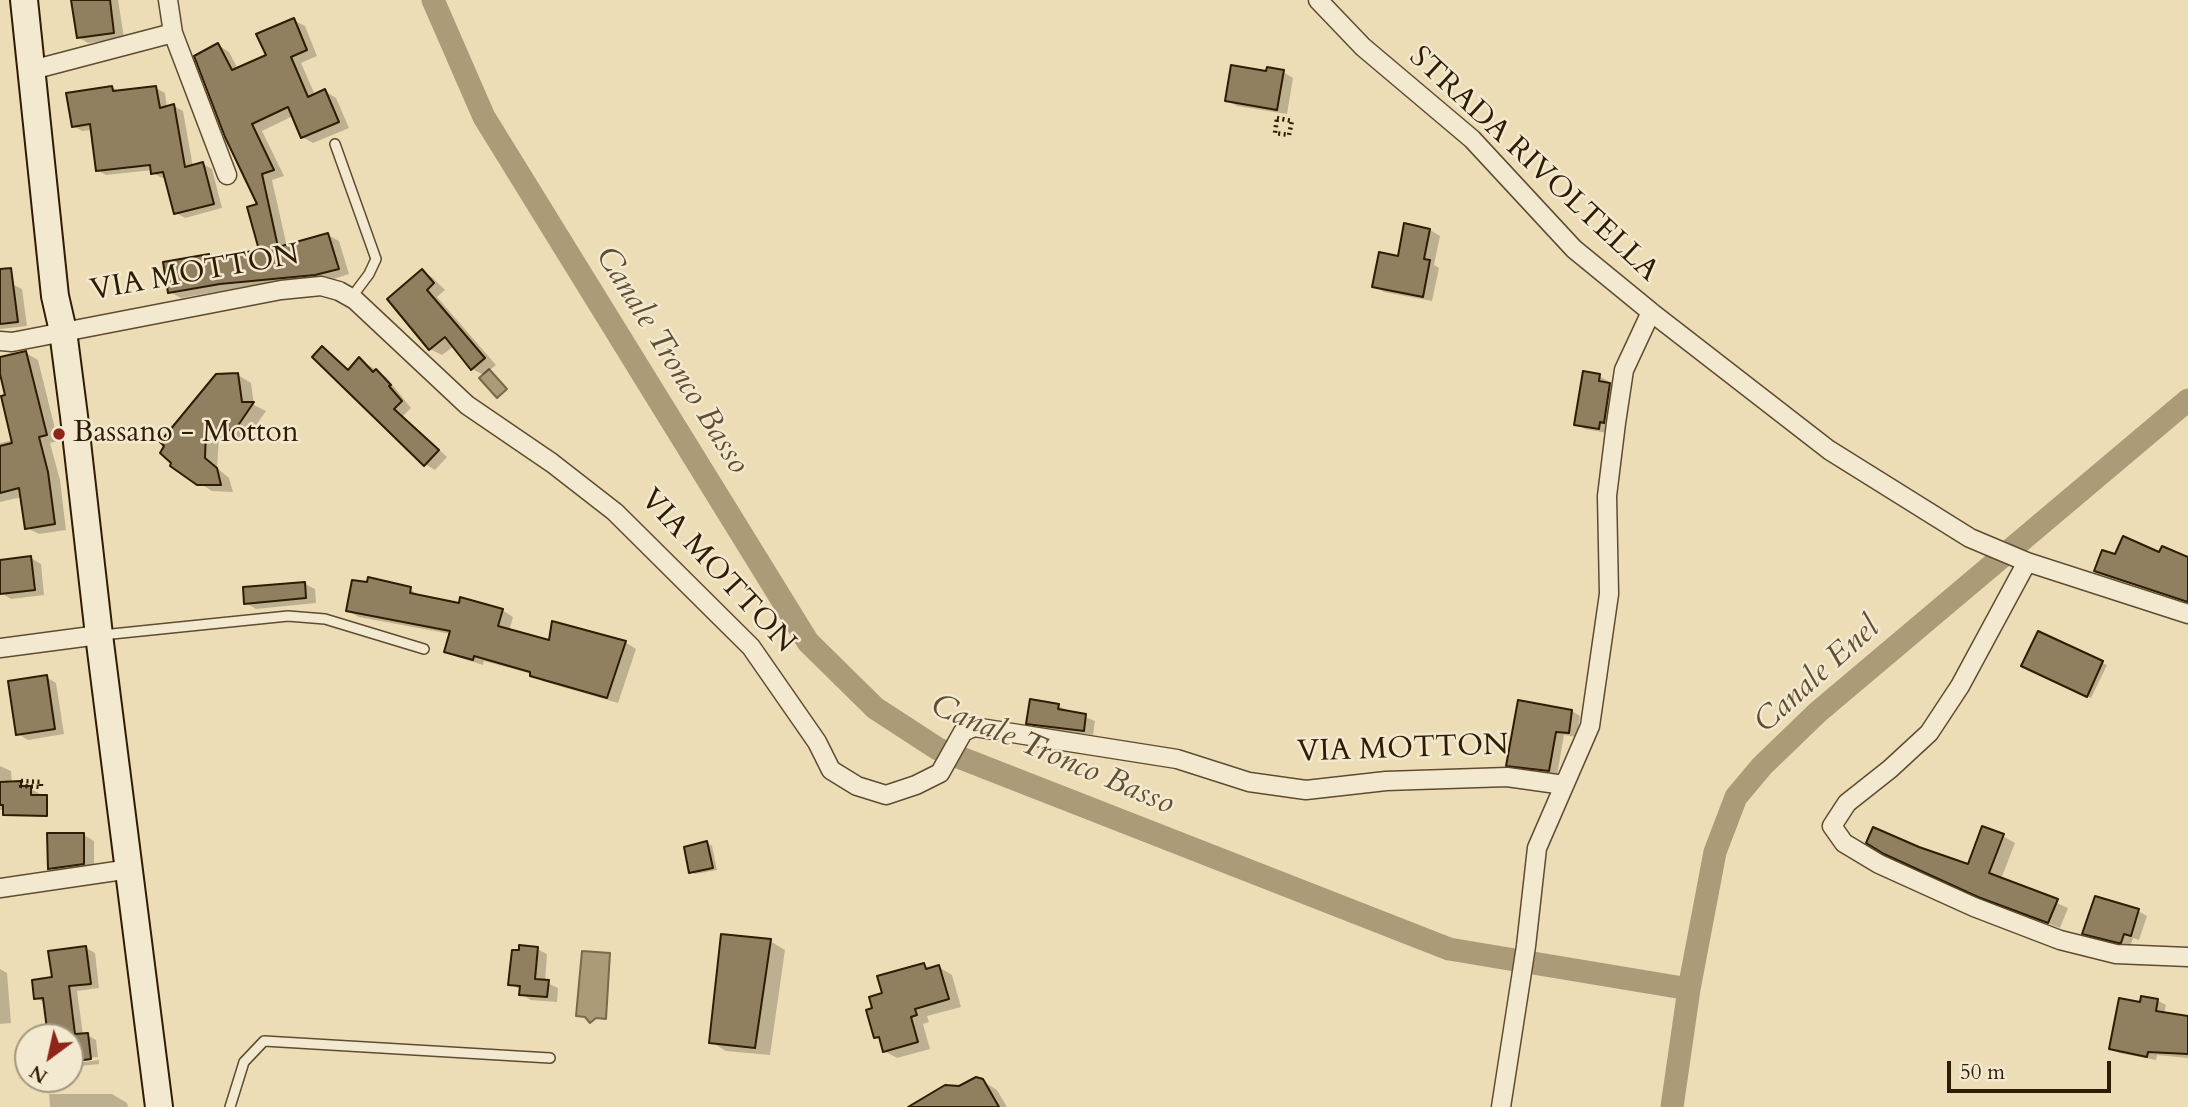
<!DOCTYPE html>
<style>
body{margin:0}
#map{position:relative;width:2188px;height:1107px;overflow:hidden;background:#edddb6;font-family:Cardo,serif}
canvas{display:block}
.north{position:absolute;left:14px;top:1023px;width:70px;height:70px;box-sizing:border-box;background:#f3e9d0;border:2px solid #a4977e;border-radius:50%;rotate:213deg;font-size:19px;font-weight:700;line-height:28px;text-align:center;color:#2e1c03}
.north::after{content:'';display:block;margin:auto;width:24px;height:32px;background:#8f2418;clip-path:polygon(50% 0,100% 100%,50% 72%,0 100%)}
.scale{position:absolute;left:1947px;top:1061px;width:164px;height:32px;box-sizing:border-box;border:4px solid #2e1c03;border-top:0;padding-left:9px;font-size:21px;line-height:24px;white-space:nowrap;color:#2e1c03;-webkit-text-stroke:5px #f3e9d0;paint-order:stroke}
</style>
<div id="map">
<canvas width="2188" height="1107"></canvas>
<div class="north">N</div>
<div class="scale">50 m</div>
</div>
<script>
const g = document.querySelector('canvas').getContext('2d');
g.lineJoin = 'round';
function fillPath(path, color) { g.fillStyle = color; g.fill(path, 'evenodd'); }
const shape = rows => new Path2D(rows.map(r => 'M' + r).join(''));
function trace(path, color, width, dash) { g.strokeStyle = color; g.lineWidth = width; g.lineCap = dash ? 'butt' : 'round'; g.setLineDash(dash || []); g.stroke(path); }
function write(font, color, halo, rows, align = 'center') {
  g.font = font + ' Cardo,serif'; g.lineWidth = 5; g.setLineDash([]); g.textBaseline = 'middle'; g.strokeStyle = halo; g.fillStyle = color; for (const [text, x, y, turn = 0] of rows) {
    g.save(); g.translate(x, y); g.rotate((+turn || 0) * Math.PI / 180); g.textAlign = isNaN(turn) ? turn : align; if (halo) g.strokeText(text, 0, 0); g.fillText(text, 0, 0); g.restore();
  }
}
const water = shape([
 [489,369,507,389,497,398,479,378,489,369],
 [582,951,610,953,606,1019,596,1018,590,1023,585,1017,576,1016,582,951]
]);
fillPath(water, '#ac9b79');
trace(water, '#7a684a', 2);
fillPath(shape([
 [73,0,118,0,124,38,88,43,78,37],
 [293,20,305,26,317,56,301,63,315,95,325,91,336,98,349,128,313,143,302,137,293,116,262,131,284,176,272,180,287,247,328,235,339,241,349,274,327,281,232,289,181,298,170,292,209,256,215,259,261,251,259,205,218,45,229,52,238,69,268,56],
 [1283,72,1293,78,1287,114,1237,106,1227,100,1267,73],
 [112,87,120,92,156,88,165,93,167,108,174,106,183,111,193,167,203,164,212,169,222,208,185,218,176,213,167,177,162,178,153,173,153,170,106,175,97,170,92,130,82,131,73,126],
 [1430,230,1440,236,1434,265,1439,268,1432,301,1384,292,1374,286,1399,258],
 [422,271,433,278,445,290,437,297,496,365,484,375,472,369,454,346,442,355,430,349],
 [12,284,22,289,27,326,0,329,0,286],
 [322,348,350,370,360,359,386,377,411,408,403,416,447,457,435,470,425,464],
 [26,353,38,360,58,441,50,443,60,480,66,530,39,534,27,528,22,497,0,502,0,443,13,440,0,359],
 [238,375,251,383,254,405,266,411,248,437,219,438,217,468,229,478,233,492,212,491,172,466],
 [1599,376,1608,381,1608,384,1618,390,1607,433,1585,429,1576,424],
 [2160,555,2187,559,2188,555,2188,603,2105,575,2097,570,2116,557],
 [31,558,41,564,44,595,11,599,1,593,0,561],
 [305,584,315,589,316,603,256,609,246,603],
 [410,589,421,597,502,610,513,617,509,631,551,643,625,642,636,649,618,703,542,681,532,674,484,661,483,665,457,657,446,651,451,634,359,617,348,611],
 [2038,633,2107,665,2091,698,2027,668],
 [46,677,56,683,64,734,28,740,18,734],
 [1058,706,1095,721,1093,735,1037,728,1028,723],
 [1572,711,1580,716,1577,737,1564,735,1557,775,1517,770,1508,765],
 [0,766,11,771,12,783,20,783,40,794,40,810,0,810],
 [84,835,94,841,94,869,60,874,50,868],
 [2003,836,2015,843,2001,879,2068,908,2060,928,1992,902,1898,860,1918,848,1969,866],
 [707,843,712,846,717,870,695,874,691,872],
 [2138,911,2147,916,2139,940,2133,938,2130,947,2093,938,2084,933],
 [770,941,785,950,770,1055,726,1051,711,1042],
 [86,948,95,953,99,988,77,991,83,1035,87,1035,96,1040,98,1057,70,1060,70,1037,50,1037,45,1003,36,998],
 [537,949,547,954,545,982,558,988,557,1002,531,1000,521,994,521,990,510,984],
 [924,965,931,969,939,967,952,975,961,1007,927,1016,929,1022,923,1024,930,1049,897,1058,884,1051,882,1041,875,1037,874,1010,884,994],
 [0,969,7,973,11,1023,0,1024],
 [2158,1001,2166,1005,2164,1014,2188,1017,2188,1058,2157,1055,2156,1060,2119,1053,2111,1049,2141,1004],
 [99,1060,99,1064,70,1067,70,1064],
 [982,1081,997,1090,1007,1107,912,1107],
 [49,1094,112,1094,127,1103,128,1107,50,1107]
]), '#0003');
trace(shape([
 [433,0,484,117,808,642,875,708,938,749,1449,949,1689,989],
 [1672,1107,1689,989,1715,852,1736,797,1762,766,1818,712,2188,400]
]), '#ac9b79', 23);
const building = shape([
 [71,0,110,0,114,33,77,38,71,0],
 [294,18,307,50,291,57,308,97,325,89,339,122,301,138,288,107,252,124,274,170,262,174,278,247,328,233,339,269,315,275,220,284,168,293,163,262,209,254,210,258,259,250,247,207,257,204,225,137,194,56,218,43,232,70,266,55,256,34,294,18],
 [1231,65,1266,71,1267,67,1284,70,1277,110,1225,101,1231,65],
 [112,86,113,91,156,86,160,108,174,104,185,167,203,162,214,204,174,214,163,172,151,174,150,165,96,171,90,124,72,127,66,93,112,86],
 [1404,223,1430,229,1424,259,1430,260,1423,297,1372,287,1379,252,1398,256,1404,223],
 [11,268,18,322,0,324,0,269,11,268],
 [422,269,434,283,427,290,485,358,471,370,445,337,429,350,387,299,422,269],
 [322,346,348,370,359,357,373,372,376,369,391,385,389,386,402,401,394,409,439,450,424,466,312,357,322,346],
 [26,351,47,435,39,437,48,472,55,524,25,529,19,488,0,493,0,446,12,443,1,396,5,395,0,374,0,357,26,351],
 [1583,371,1600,374,1599,381,1610,383,1604,423,1600,422,1599,429,1574,425,1583,371],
 [238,373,242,402,254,402,235,430,206,432,205,458,217,468,221,485,197,485,170,466,171,463,160,453,164,446,160,442,216,374,238,373],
 [2123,536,2159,552,2162,546,2188,557,2188,602,2094,571,2102,550,2115,554,2123,536],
 [31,556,35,590,0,594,0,560,31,556],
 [368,577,411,587,410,593,459,603,460,597,503,609,498,626,549,640,552,621,626,641,607,698,530,676,530,672,474,656,473,660,444,652,450,631,346,611,352,580,367,582,368,577],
 [305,582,306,598,244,604,243,587,305,582],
 [2038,631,2103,661,2087,697,2021,666,2038,631],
 [47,675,55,729,16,735,8,681,47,675],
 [1030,699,1059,704,1058,709,1086,714,1084,731,1026,724,1030,699],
 [1518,700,1572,710,1569,733,1556,732,1549,771,1506,766,1518,700],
 [21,781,21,786,31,786,31,795,47,795,47,816,3,815,3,805,0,805,0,782,21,781],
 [1982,826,2004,834,1989,873,2058,899,2048,923,1978,897,1884,854,1866,843,1873,827,1919,847,1968,864,1982,826],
 [47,833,84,833,84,864,48,869,47,833],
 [707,841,713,868,689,873,684,847,707,841],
 [2095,896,2139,909,2131,936,2124,934,2121,943,2118,943,2082,934,2095,896],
 [721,934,771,939,755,1048,709,1043,721,934],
 [519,945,538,947,535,979,549,980,547,997,519,995,520,986,508,985,512,950,519,950,519,945],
 [86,946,91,984,69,986,75,1034,88,1033,91,1059,70,1062,70,1037,48,1037,43,998,34,999,32,980,52,977,48,951,86,946],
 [924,963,926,969,939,965,949,999,915,1009,917,1015,911,1017,918,1042,883,1052,879,1037,874,1038,866,1010,872,1008,869,997,882,993,877,976,924,963],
 [2141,996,2158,999,2156,1011,2188,1016,2188,1054,2148,1052,2147,1057,2109,1049,2119,998,2140,1002,2141,996],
 [976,1077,983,1079,999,1107,908,1107,945,1085,959,1086,976,1077]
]);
fillPath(building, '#918060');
trace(building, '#2e1c03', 2);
const lane = shape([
 [335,144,376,259,369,274,351,298],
 [102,635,288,616,325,619,424,649],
 [230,1107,244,1062,264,1041,550,1058]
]);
const street = shape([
 [168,0,173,33,227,175],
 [1318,0,1363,47,1472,139,1574,249,1651,312,1829,450,1970,538,2027,562,2188,614],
 [32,70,173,33],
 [0,341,12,342,281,290,321,286,339,291,355,300,467,405,552,463,615,512,751,647,817,742,831,770,857,786,886,795,916,785,940,773,963,732,974,727,1177,759,1249,782,1306,790,1386,781,1507,777,1564,785],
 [2027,562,1960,686,1929,733,1890,769,1847,803,1832,826,1844,843,1879,864,1974,907,2060,940,2116,954,2188,957],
 [0,648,99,635],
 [0,888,130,869],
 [1501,1107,1526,946,1537,848,1590,726,1609,594,1607,496,1616,423,1624,370,1651,312]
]);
const secondary = shape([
 [24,0,55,296,63,331,74,416,99,635,159,1107]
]);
trace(lane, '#5e4c30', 12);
trace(street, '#5e4c30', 21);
trace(secondary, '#2e1c03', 30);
trace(shape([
 [1277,118,1292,121,1289,135,1275,133,1277,118],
 [21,781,41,782,41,787,21,786,21,781]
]), '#2e1c03', 4.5, [2, 3.5]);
trace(lane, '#f3e9d0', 9);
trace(street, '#f3e9d0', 18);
trace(secondary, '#f3e9d0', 26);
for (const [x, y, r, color] of [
 [59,434,7,"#8f2418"]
]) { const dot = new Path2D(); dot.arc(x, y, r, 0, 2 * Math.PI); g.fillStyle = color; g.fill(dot); trace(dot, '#f3e9d0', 2.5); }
write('30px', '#2e1c03', '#f3e9d0', [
 ["STRADA RIVOLTELLA",1533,165,43],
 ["VIA MOTTON",195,274,-10],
 ["VIA MOTTON",717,572,47],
 ["VIA MOTTON",1403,750,-2]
]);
write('30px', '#2e1c03', '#f3e9d0', [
 ["Bassano - Motton",73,434]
], 'left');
write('italic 32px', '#604f32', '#f3e9d0', [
 ["Canale Tronco Basso",671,361,58],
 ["Canale Enel",1818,676,-42],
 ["Canale Tronco Basso",1052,756,23]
]);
</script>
